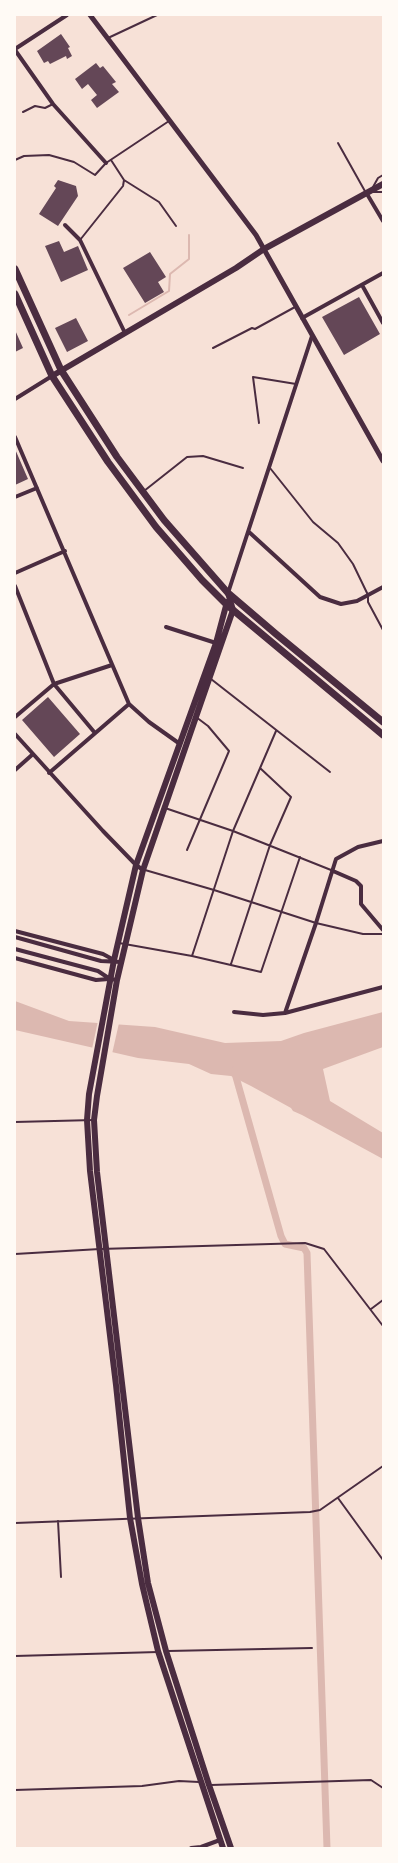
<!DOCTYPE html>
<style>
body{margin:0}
#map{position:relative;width:398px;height:1863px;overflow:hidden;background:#f7e1d7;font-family:"Archivo Narrow",sans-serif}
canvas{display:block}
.frame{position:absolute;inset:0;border:16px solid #fffaf5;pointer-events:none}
</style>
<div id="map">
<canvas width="398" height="1863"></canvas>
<div class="frame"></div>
</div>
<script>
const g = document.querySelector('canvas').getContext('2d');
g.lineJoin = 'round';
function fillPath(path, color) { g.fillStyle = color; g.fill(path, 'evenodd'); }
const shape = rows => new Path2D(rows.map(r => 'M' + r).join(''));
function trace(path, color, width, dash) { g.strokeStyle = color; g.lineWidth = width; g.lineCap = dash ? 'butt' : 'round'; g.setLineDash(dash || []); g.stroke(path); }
fillPath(shape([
 [15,1001,69,1021,155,1027,225,1043,281,1041,304,1033,383,1012,383,1047,323,1069,330,1101,383,1133,383,1159,302,1115,293,1111,291,1108,251,1086,231,1076,211,1074,189,1064,138,1058,15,1030]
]), '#dcb8b0');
fillPath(shape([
 [98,1021,119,1023,112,1054,92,1049]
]), '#f7e1d7');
trace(shape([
 [129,315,169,291,170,274,189,259,189,235]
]), '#dcb8b0', 2);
trace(shape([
 [234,1070,281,1236,285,1244,304,1248,307,1253,327,1848]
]), '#dcb8b0', 7);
fillPath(shape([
 [61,34,70,47,68,48,72,56,67,59,66,56,50,64,48,61,44,63,37,51],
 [96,63,100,68,103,66,116,82,112,84,119,92,97,108,91,100,97,95,88,84,82,89,75,79],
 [58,180,76,186,78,196,58,226,39,214,56,188,54,186],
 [59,241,64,252,78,246,88,270,61,282,45,246],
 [150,252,166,277,158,282,164,292,145,303,123,268],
 [359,297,380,334,344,355,322,317],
 [76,318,88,341,67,352,55,328],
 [15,330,23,348,15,352],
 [15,449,28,479,15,485],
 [48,697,80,734,54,757,22,720]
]), '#644757');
trace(shape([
 [108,38,157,15],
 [23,112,35,106,45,108,53,104],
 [338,143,366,193],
 [15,160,24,156,49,155,74,162,95,175,106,163,169,121],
 [124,180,159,202,176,226],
 [373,187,378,178,383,175],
 [370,192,383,192],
 [80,240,123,186,124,180,111,160],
 [213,348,252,328,255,329,295,307],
 [259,423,253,377,296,384],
 [270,468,313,522,338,543,353,564,368,595,368,602,383,630],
 [144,491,187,457,203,456,243,468],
 [211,679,330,772],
 [165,808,233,831,331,870],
 [187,850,229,751,208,726,196,717],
 [145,870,214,890,316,923,363,934,383,934],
 [119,943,192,956,261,972,300,857],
 [192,956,233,831,276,731],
 [231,964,270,845,291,797,260,768],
 [15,1122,94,1120],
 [15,1254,100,1249,305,1243,324,1249,383,1326],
 [371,1309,383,1300],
 [338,1498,383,1560],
 [58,1521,61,1577],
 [15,1523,310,1512,320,1510,383,1466],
 [168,1651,312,1648],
 [15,1656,158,1652],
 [211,1785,371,1780,383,1788],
 [15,1790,142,1786,179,1781,199,1782]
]), '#4a2c40', 2);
trace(shape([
 [15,49,67,15],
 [15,50,53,104,106,163],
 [367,194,383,221],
 [65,225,80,240,125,333],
 [362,285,383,323],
 [302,318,383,273],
 [15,399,52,376],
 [15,437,129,704,149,722,180,744],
 [15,497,37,488],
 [249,532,320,597,341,604,357,601,383,587],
 [15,573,65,551],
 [15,586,54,684,95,733],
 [228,593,312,336],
 [166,627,216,643],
 [15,717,54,684,112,665],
 [15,734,103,831,136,865,143,870],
 [15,770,33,754],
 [49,773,129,704],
 [333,871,356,881,361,886,361,904,383,930],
 [15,931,103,954,114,960],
 [15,937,101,961,121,962],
 [15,949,98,971,110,979,117,980],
 [15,958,96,980,109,979],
 [234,1012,263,1015,285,1013,383,987],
 [285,1013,316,923,336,859,358,847,383,841],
 [191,1848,201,1847,220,1840]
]), '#4a2c40', 4);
trace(shape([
 [90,15,256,235,383,461]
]), '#4a2c40', 5);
trace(shape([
 [52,376,236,268,264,249,383,184],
 [228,593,233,610,143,870,117,980,97,1096,94,1120,97,1172,138,1518,148,1583,166,1651,209,1785,231,1848],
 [223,1848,158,1651,142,1584,130,1518,116,1385,90,1171,87,1120,89,1094,114,960,136,865,216,643,227,602]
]), '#4a2c40', 6);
trace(shape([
 [15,269,61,370,117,457,164,520,228,593,276,634,383,722],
 [15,294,52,376,108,462,156,527,202,580,227,605,383,735]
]), '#4a2c40', 7);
</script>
